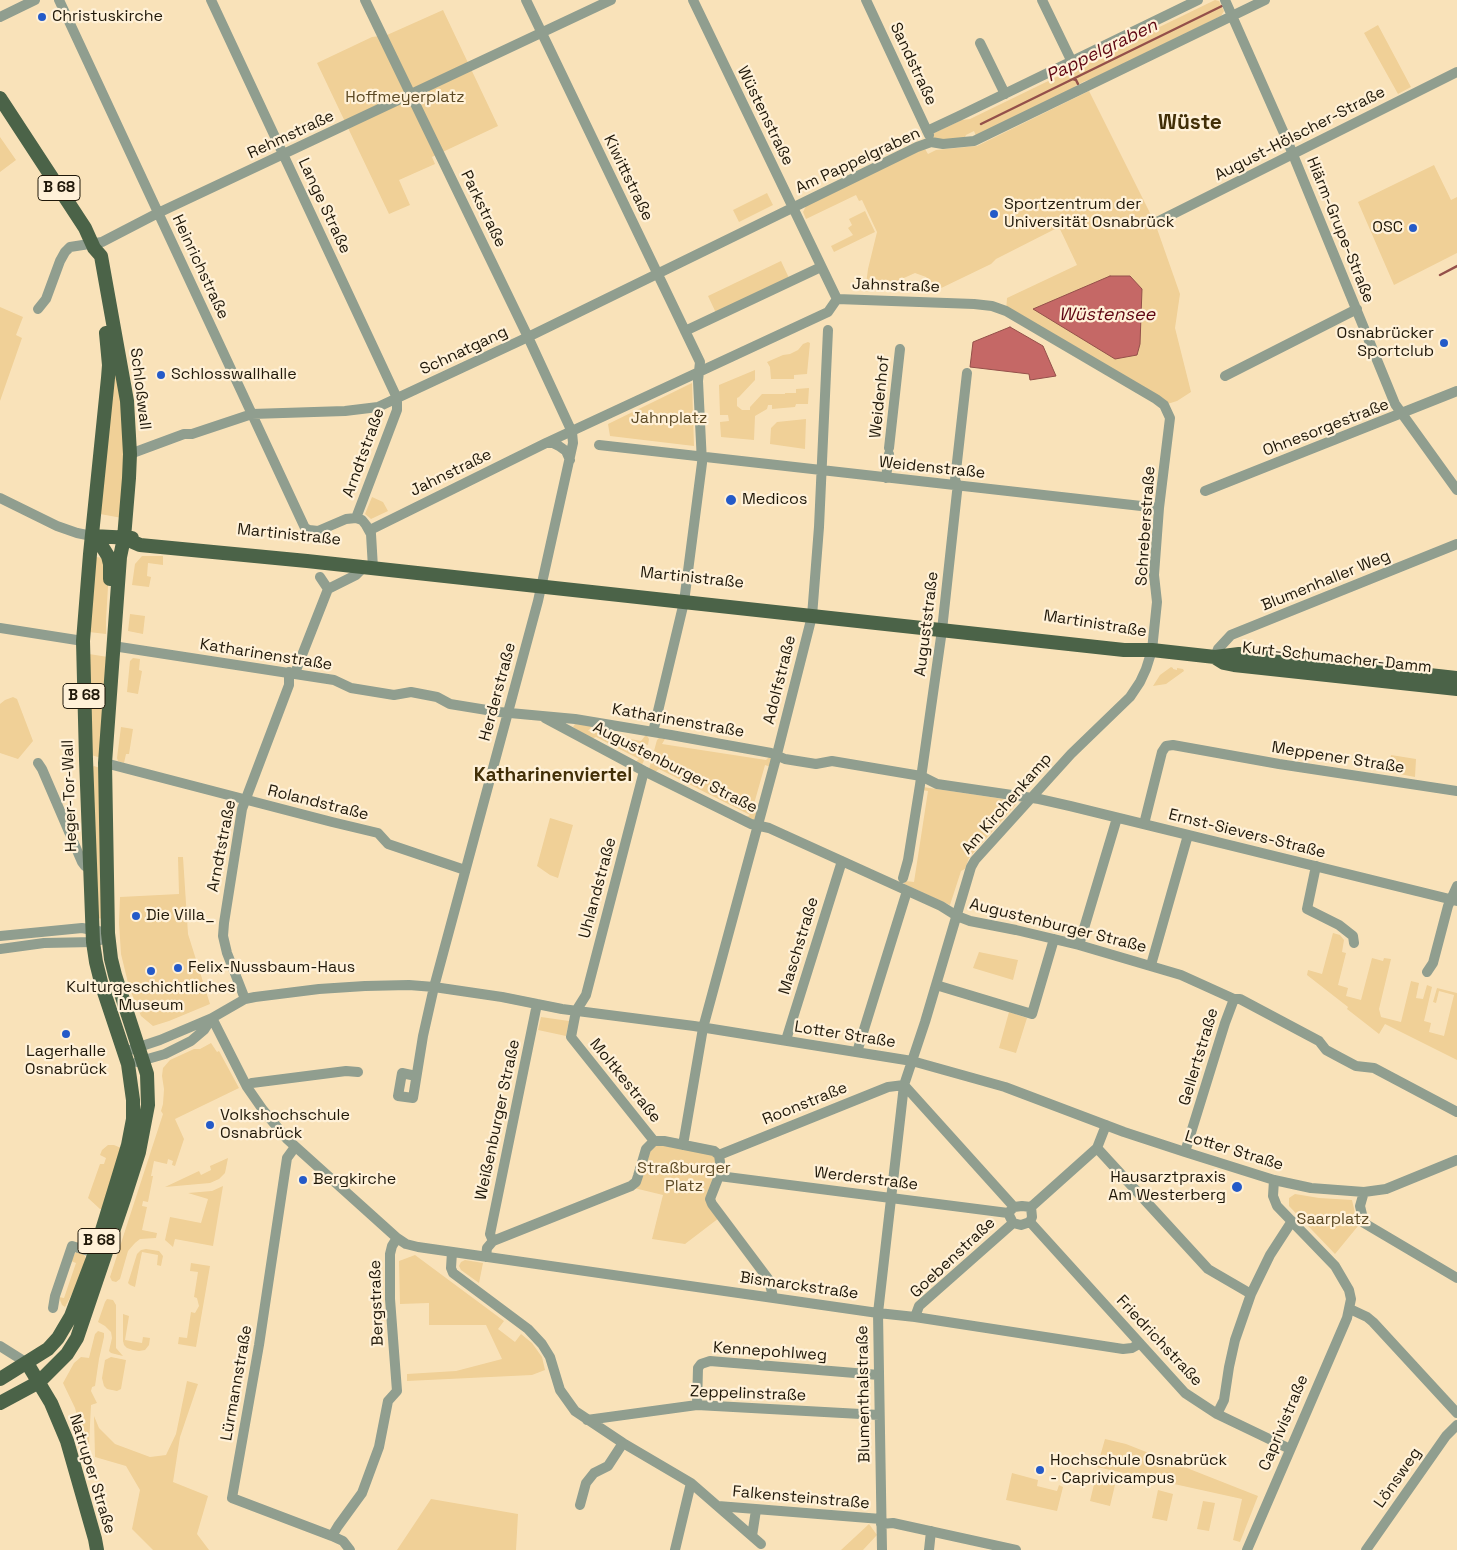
<!DOCTYPE html>
<meta charset="utf-8">
<style>
body{margin:0}
canvas{display:block;background:#f9e2b9}
</style>
<canvas width="1457" height="1550"></canvas>
<script>
const g = document.querySelector('canvas').getContext('2d');
g.lineJoin = 'round';
function fillPath(path, color) { g.fillStyle = color; g.fill(path, 'evenodd'); }
const shape = rows => new Path2D(rows.map(r => 'M' + r).join(''));
function trace(path, color, width, dash) { g.strokeStyle = color; g.lineWidth = width; g.lineCap = dash ? 'butt' : 'round'; g.setLineDash(dash || []); g.stroke(path); }
function write(font, color, halo, rows, align = 'center') {
  g.font = font + ' "Space Grotesk",sans-serif'; g.lineWidth = 4.5; g.setLineDash([]); g.textBaseline = 'middle'; g.strokeStyle = halo; g.fillStyle = color; for (const [text, x, y, turn = 0] of rows) {
    g.save(); g.translate(x, y); g.rotate((+turn || 0) * Math.PI / 180); g.textAlign = isNaN(turn) ? turn : align; if (halo) g.strokeText(text, 0, 0); g.fillText(text, 0, 0); g.restore();
  }
}
fillPath(shape([
 [1215,0,1219,1,1224,11,1221,16,1093,79,1085,81,1075,86,1073,89,976,136,974,131,966,135,964,139,945,141,933,138,932,134,962,120,970,119],
 [443,10,498,126,432,157,435,164,399,180,410,205,389,214,317,63,372,37,387,35],
 [1378,25,1411,87,1398,94,1364,33],
 [1089,91,1155,223,1180,294,1175,328,1191,392,1177,401,1164,405,1006,311,1007,298,1077,265,1059,227,996,259,991,264,933,292,926,277,915,273,877,290,865,292,868,269,877,232,862,200,859,201,856,195,806,219,803,212,806,206,918,150,925,149,928,154,936,150,977,146],
 [0,137,16,160,0,172],
 [1434,165,1451,200,1457,197,1457,253,1394,285,1358,202],
 [767,193,773,205,739,222,733,210],
 [865,211,875,232,834,252,831,246,853,235,848,228,852,225,849,219],
 [781,261,789,278,716,313,708,296],
 [0,307,23,317,16,335,22,338,0,401],
 [808,342,810,343,807,374,794,375,794,379,771,379,770,367,767,362,783,355,790,354,798,350,803,344],
 [113,344,126,440,122,518,100,514],
 [755,370,755,380,739,397,737,398,737,406,742,410,750,410,750,407,762,394,785,394,785,393,796,393,796,389,809,388,808,404,796,404,795,407,772,409,772,405,768,405,767,409,755,416,754,440,721,437,720,422,729,421,728,415,720,415,719,385],
 [692,383,694,446,610,436,608,424],
 [806,419,805,449,770,444,771,428,777,422],
 [372,497,383,502,388,511,371,519,365,514],
 [142,556,163,556,163,565,148,563,147,576,151,577,149,587,132,585,135,564],
 [95,557,106,558,109,570,106,620,106,634,89,632],
 [130,614,145,616,143,634,128,631],
 [89,654,108,657,101,756,98,757,91,755],
 [133,658,140,659,139,670,142,671,138,694,127,692,130,661],
 [1171,667,1173,668,1173,669,1177,670,1177,668,1183,669,1184,671,1166,684,1153,686,1160,675],
 [13,697,17,699,33,741,18,759,0,753,0,704,5,700],
 [575,724,592,726,588,731,641,741,645,736,647,736,649,739,648,745,642,743,639,755,645,757,643,763,642,764,635,762,639,759,596,737,591,739,573,727],
 [121,727,133,729,129,754,126,754,124,763,118,761,117,758],
 [659,738,665,739,662,744,766,760,770,756,773,758,771,767,765,765,752,811,758,813,756,818,753,820,745,818,750,815,659,769,655,772,649,769,657,740],
 [1391,755,1416,759,1415,777,1389,772],
 [94,766,100,768,104,919,97,918,91,768],
 [923,787,1017,801,1018,802,969,858,965,869,961,871,950,905,904,884,905,881,914,882,928,791,922,790],
 [550,818,573,825,558,878,550,875,537,866],
 [178,857,183,857,188,934,210,1004,169,1021,153,1026,141,1016,129,987,121,954,119,923,120,897,179,894],
 [1333,933,1340,935,1344,940,1342,952,1346,953,1338,985,1348,988,1346,996,1361,1000,1372,958,1383,961,1384,958,1391,959,1379,1009,1381,1017,1401,1022,1411,981,1419,983,1416,998,1423,999,1427,985,1432,987,1424,1021,1431,1023,1429,1032,1444,1036,1454,995,1439,991,1436,1003,1433,1002,1437,988,1457,993,1457,1060,1385,1024,1379,1034,1347,1009,1348,1007,1307,975,1308,970,1322,974],
 [979,952,1018,960,1013,980,973,968],
 [1009,1012,1027,1018,1016,1053,999,1048],
 [541,1017,569,1021,566,1036,538,1030],
 [211,1043,217,1052,219,1051,239,1088,175,1119,184,1139,175,1166,172,1165,173,1161,168,1159,167,1164,154,1161,151,1176,153,1176,148,1202,143,1201,142,1206,147,1207,142,1230,157,1233,156,1238,140,1239,135,1243,128,1251,120,1279,116,1282,112,1281,110,1277,163,1114,161,1111,163,1104,164,1089,162,1076,163,1068,170,1060,194,1049,200,1049],
 [108,1145,114,1145,121,1148,102,1209,100,1209,88,1198,100,1164,104,1164,106,1158,100,1155,102,1150],
 [655,1145,664,1146,712,1154,716,1157,716,1175,709,1192,719,1218,685,1244,652,1239,663,1195,634,1188,649,1151],
 [228,1158,225,1173,219,1179,210,1183,165,1187,199,1171,201,1175,211,1170,210,1166],
 [223,1186,213,1246,175,1239,173,1247,165,1240,170,1217,201,1223,208,1199,188,1193,212,1191],
 [1295,1194,1319,1198,1352,1200,1358,1226,1335,1254,1289,1206,1289,1198],
 [146,1249,159,1251,163,1256,161,1266,157,1265,158,1255,142,1252,135,1287,130,1285,128,1283,137,1254,141,1250],
 [78,1251,84,1254,86,1260,76,1286,65,1307,62,1305,59,1297,64,1298,76,1263,71,1261,75,1253],
 [415,1255,504,1321,498,1329,515,1342,521,1334,532,1343,542,1357,545,1370,532,1375,407,1381,407,1374,456,1371,502,1359,486,1325,429,1325,429,1303,400,1304,399,1261],
 [465,1260,483,1263,479,1283,461,1270,459,1266,461,1262],
 [191,1263,210,1266,196,1347,178,1344,179,1337,187,1338,191,1312,195,1313,199,1306,197,1298,194,1297,198,1272,190,1271],
 [107,1299,113,1300,116,1305,116,1348,123,1356,111,1353,109,1351,112,1338,111,1332,105,1326,98,1322,105,1302],
 [123,1314,129,1316,125,1340,142,1343,143,1337,150,1338,149,1345,145,1350,139,1351,133,1350,127,1348,124,1345,123,1341],
 [98,1331,104,1333,104,1337,99,1359,95,1386,92,1387,91,1391,97,1403,91,1405,89,1445,84,1442,75,1408,63,1383,74,1363,81,1357,89,1358,95,1334],
 [111,1357,126,1360,121,1389,117,1391,107,1389,104,1386,102,1378,105,1360],
 [187,1381,198,1384,180,1437,173,1482,208,1496,197,1534,209,1550,153,1550,132,1529,140,1490,126,1466,95,1457,94,1416,99,1428,115,1444,150,1457,166,1455,176,1434],
 [1105,1439,1126,1444,1258,1496,1240,1542,1233,1540,1242,1499,1097,1467],
 [1012,1473,1038,1480,1037,1486,1057,1491,1059,1485,1063,1487,1057,1511,1006,1500],
 [1095,1480,1115,1485,1110,1506,1090,1501],
 [1158,1490,1173,1494,1167,1521,1152,1518],
 [431,1499,518,1514,516,1550,397,1550],
 [1203,1501,1215,1503,1209,1531,1197,1529],
 [869,1524,877,1535,863,1550,841,1550]
]), '#f0d097');
const water = shape([
 [1110,276,1130,276,1142,289,1140,344,1137,355,1115,359,1033,309,1110,276],
 [1010,327,1043,346,1056,376,1030,380,1029,374,970,367,973,342,1010,327]
]);
fillPath(water, '#c56866');
trace(water, '#94504a', 1);
trace(shape([
 [1073,79,1076,80,1078,84],
 [981,124,1224,5],
 [1440,275,1457,266]
]), '#94504a', 2.5);
trace(shape([
 [59,0,305,528,309,530,318,531,346,519,356,518,362,520,366,525,371,534,373,568],
 [211,0,397,398,397,410,356,518],
 [365,0,528,337,572,432,573,443,538,601,434,987,423,1036,413,1098,398,1096,402,1073,416,1076],
 [526,0,700,362,698,381,702,463,684,602,653,732],
 [693,0,837,299],
 [866,0,929,135],
 [1042,0,1072,62],
 [1225,0,1287,140,1395,404,1457,490],
 [0,17,35,0],
 [980,43,1005,94],
 [927,131,959,116,1198,0],
 [1155,223,1457,72],
 [38,309,46,299,60,261,65,252,70,247,102,242,158,213,611,0],
 [685,331,821,267],
 [1225,376,1357,309],
 [546,443,553,443,559,446,566,451,570,460],
 [599,445,1159,508],
 [889,448,900,349],
 [130,454,184,434,192,434,252,414,345,411,378,407,528,337,917,147,931,142,943,144,974,141,1265,0],
 [886,478,889,454],
 [1205,491,1457,391],
 [0,498,57,526,77,533,92,536],
 [370,530,546,443,828,312,837,299,974,304,992,306,1006,311,1156,399,1164,405,1170,418,1159,508,1154,575,1157,602,1152,650,1146,669,1140,682,1130,697,1071,754,975,860,971,867,925,1022,904,1085,878,1313,882,1550],
 [320,577,328,589],
 [0,628,83,641],
 [113,646,334,680,351,688,394,695,411,692,437,697,450,704,499,712,575,719,671,735,771,753,785,759,816,764,832,761,921,776,937,784,1039,799,1070,806,1457,901],
 [1215,657,1218,649,1231,635,1457,544],
 [295,673,328,589,356,575,364,567],
 [545,718,644,771,751,824,769,828,941,906,957,916,970,921,1016,930,1079,945,1181,975,1234,999,1240,999,1319,1041,1326,1050,1339,1057,1356,1066,1374,1068,1457,1112],
 [38,763,42,769,82,862,85,866,89,868],
 [105,763,332,822,378,833,388,844,465,870],
 [644,771,586,995,576,1011,571,1037,654,1141],
 [1144,824,1162,752,1166,746,1173,745,1279,764,1457,791],
 [1316,866,1307,909,1339,925,1353,936,1354,943],
 [903,878,908,860,920,785,942,630,957,492,958,486,955,480,967,373],
 [0,936,82,928,108,933],
 [1079,945,1117,818],
 [0,949,44,943,93,942,108,938],
 [1151,965,1188,835],
 [1427,972,1433,963,1448,906,1457,886],
 [936,985,1032,1014,1054,939],
 [245,999,227,953,223,936,224,923,242,809,289,685,289,672],
 [212,1018,247,1087,263,1110,287,1139,397,1238,406,1244,418,1247,878,1313,915,1317,1123,1349,1132,1348,1139,1344],
 [786,1040,842,861],
 [124,1052,160,1040,212,1018,245,999,255,997,319,989,365,986,409,985,434,987,502,997,562,1009,694,1026,912,1061,1005,1087,1124,1132,1185,1152,1274,1180,1311,1188,1364,1192,1386,1189,1457,1160],
 [857,1052,907,891],
 [137,1062,165,1054,191,1041,204,1030,211,1019],
 [247,1087,252,1083,346,1071,358,1072],
 [1106,1125,1097,1148,1208,1269,1251,1294],
 [683,1145,703,1028,775,762,812,616,819,527,828,330],
 [295,1147,287,1158,259,1345,232,1498,332,1536,343,1541,350,1550],
 [1185,1152,1225,1023,1234,999],
 [719,1155,888,1087,904,1085,1014,1207],
 [719,1176,1008,1213],
 [1364,1192,1360,1206,1364,1223,1457,1278],
 [1022,1206,1031,1207,1032,1217,1030,1222,1021,1225,1013,1223,1008,1213,1014,1207,1022,1206],
 [1031,1207,1097,1148],
 [1030,1222,1185,1393,1217,1414,1290,1449],
 [493,1241,490,1234,537,1004],
 [452,1252,451,1268,453,1273,528,1329,542,1344,550,1357,560,1390,575,1411,623,1443,691,1483,761,1544],
 [486,1257,487,1248,493,1241,631,1186,636,1182,638,1176,646,1149,654,1141,664,1141,714,1151,719,1155,720,1162,719,1176,710,1199,712,1204,769,1280,773,1297],
 [53,1308,55,1296,72,1246,95,1253],
 [1350,1309,1367,1317,1373,1322,1457,1413],
 [915,1317,919,1306,1013,1223],
 [0,1346,27,1363],
 [697,1405,698,1368,701,1364,710,1361,879,1375],
 [1217,1414,1224,1400,1229,1367,1235,1340,1251,1294,1270,1255,1292,1221],
 [587,1420,697,1405,879,1415],
 [580,1505,586,1483,594,1473,608,1466,623,1443],
 [718,1506,881,1519],
 [881,1524,893,1523,1016,1550],
 [332,1536,338,1526,362,1493,379,1447,388,1401,397,1391,390,1299,390,1254,392,1246,397,1238],
 [752,1536,756,1510],
 [675,1550,691,1483],
 [929,1550,931,1531],
 [1247,1550,1347,1318,1351,1299,1349,1290,1335,1266,1277,1206,1273,1196,1274,1180],
 [1366,1550,1446,1436,1457,1425]
]), '#909e8f', 10);
trace(shape([
 [0,98,85,228,94,248,101,256,127,401,130,454,129,478,124,538,120,557,105,763,108,933,111,959,115,975,147,1074,148,1105,139,1152,124,1199,77,1338,67,1354,39,1382,0,1403],
 [92,536,132,538],
 [92,536,98,540,108,556,110,564,110,579],
 [124,538,140,545,307,561,1124,650,1152,650,1215,657,1239,654,1457,678],
 [1216,658,1224,663,1234,665,1457,689],
 [27,1363,51,1403,67,1441,95,1539,97,1550],
 [0,1379,48,1349,58,1338,71,1316,95,1253,118,1178,128,1145,133,1119,133,1100,128,1064,102,986,96,962,93,942,86,759,83,641,90,554,108,378,109,365,106,333]
]), '#4b6348', 14);
for (const [x, y, r, color] of [
 [42,17,5,"#245ac8"],
 [994,214,5,"#245ac8"],
 [1413,228,5,"#245ac8"],
 [1444,343,5,"#245ac8"],
 [161,375,5,"#245ac8"],
 [731,500,6,"#245ac8"],
 [136,916,5,"#245ac8"],
 [178,968,5,"#245ac8"],
 [151,971,5,"#245ac8"],
 [66,1034,5,"#245ac8"],
 [210,1125,5,"#245ac8"],
 [303,1180,5,"#245ac8"],
 [1237,1187,6,"#245ac8"],
 [1040,1470,5,"#245ac8"]
]) { const dot = new Path2D(); dot.arc(x, y, r, 0, 2 * Math.PI); g.fillStyle = color; g.fill(dot); trace(dot, '#fff1d8', 2); }
for (const [x, y, w] of [
 [59,188,42],
 [84,696,42],
 [99,1241,42]
]) { const box = new Path2D(); box.roundRect(x - w / 2, y - 12.5, w, 25, 4); g.fillStyle = '#fff1d8'; g.fill(box); trace(box, '#201809', 1); }
write('bold 15px', '#201809', null, [
 ["B 68",59,188],
 ["B 68",84,696],
 ["B 68",99,1241]
]);
write('16px', '#201809', '#fff1d8', [
 ["Christuskirche",52,17],
 ["Sportzentrum der",1004,205],
 ["Universität Osnabrück",1004,223],
 ["OSC",1403,228,"right"],
 ["Osnabrücker",1434,334,"right"],
 ["Sportclub",1434,352,"right"],
 ["Schlosswallhalle",171,375],
 ["Medicos",742,500],
 ["Die Villa_",146,916],
 ["Felix-Nussbaum-Haus",188,968],
 ["Kulturgeschichtliches",151,988,"center"],
 ["Museum",151,1006,"center"],
 ["Lagerhalle",66,1052,"center"],
 ["Osnabrück",66,1070,"center"],
 ["Volkshochschule",220,1116],
 ["Osnabrück",220,1134],
 ["Hausarztpraxis",1226,1178,"right"],
 ["Am Westerberg",1226,1196,"right"],
 ["Bergkirche",313,1180],
 ["Hochschule Osnabrück",1050,1461],
 ["- Caprivicampus",1050,1479]
], 'left');
write('16px', '#201809', '#fff1d8', [
 ["Sandstraße",913,64,65],
 ["Wüstenstraße",765,116,64],
 ["August-Hölscher-Straße",1300,134,-27],
 ["Rehmstraße",291,135,-25],
 ["Am Pappelgraben",858,161,-25],
 ["Kiwittstraße",628,178,64],
 ["Lange Straße",324,206,65],
 ["Parkstraße",483,209,64],
 ["Hiärm-Grupe-Straße",1340,230,68],
 ["Heinrichstraße",200,267,65],
 ["Jahnstraße",896,286,2],
 ["Schnatgang",464,351,-25],
 ["Schloßwall",140,389,83],
 ["Weidenhof",880,397,-84],
 ["Ohnesorgestraße",1326,428,-21],
 ["Arndtstraße",364,453,-70],
 ["Weidenstraße",932,468,6],
 ["Jahnstraße",451,473,-26],
 ["Schreberstraße",1146,526,-86],
 ["Martinistraße",289,535,6],
 ["Martinistraße",692,578,6],
 ["Blumenhaller Weg",1326,581,-22],
 ["Auguststraße",927,624,-83],
 ["Martinistraße",1095,624,9],
 ["Katharinenstraße",266,655,9],
 ["Kurt-Schumacher-Damm",1337,658,6],
 ["Adolfstraße",780,680,-76],
 ["Herderstraße",498,692,-75],
 ["Katharinenstraße",678,721,10],
 ["Meppener Straße",1338,758,9],
 ["Augustenburger Straße",675,768,27],
 ["Heger-Tor-Wall",70,796,-92],
 ["Rolandstraße",318,803,14],
 ["Am Kirchenkamp",1007,804,-49],
 ["Ernst-Sievers-Straße",1247,834,14],
 ["Arndtstraße",222,846,-79],
 ["Uhlandstraße",598,888,-75],
 ["Augustenburger Straße",1058,926,14],
 ["Maschstraße",799,946,-73],
 ["Lotter Straße",845,1035,9],
 ["Gellertstraße",1199,1057,-73],
 ["Moltkestraße",625,1081,51],
 ["Roonstraße",805,1104,-22],
 ["Weißenburger Straße",498,1120,-78],
 ["Lotter Straße",1234,1151,17],
 ["Werderstraße",866,1179,7],
 ["Goebenstraße",953,1258,-43],
 ["Bismarckstraße",799,1286,8],
 ["Bergstraße",377,1303,-92],
 ["Friedrichstraße",1159,1341,47],
 ["Kennepohlweg",770,1352,4],
 ["Lürmannstraße",237,1383,-80],
 ["Zeppelinstraße",748,1394,2],
 ["Blumenthalstraße",864,1394,-91],
 ["Caprivistraße",1284,1423,-67],
 ["Natruper Straße",92,1474,73],
 ["Lönsweg",1398,1478,-55],
 ["Falkensteinstraße",801,1498,5]
]);
write('16px', '#5d4a25', '#fff1d8', [
 ["Hoffmeyerplatz",405,98],
 ["Jahnplatz",669,419],
 ["Straßburger",684,1169],
 ["Platz",684,1187],
 ["Saarplatz",1333,1220]
]);
write('italic 18px', '#5f0612', '#fff1d8', [
 ["Pappelgraben",1102,51,-26],
 ["Wüstensee",1107,315]
]);
write('bold 19px', '#422f07', '#fff1d8', [
 ["Katharinenviertel",553,776]
]);
write('bold 21px', '#422f07', '#fff1d8', [
 ["Wüste",1190,123]
]);
</script>
